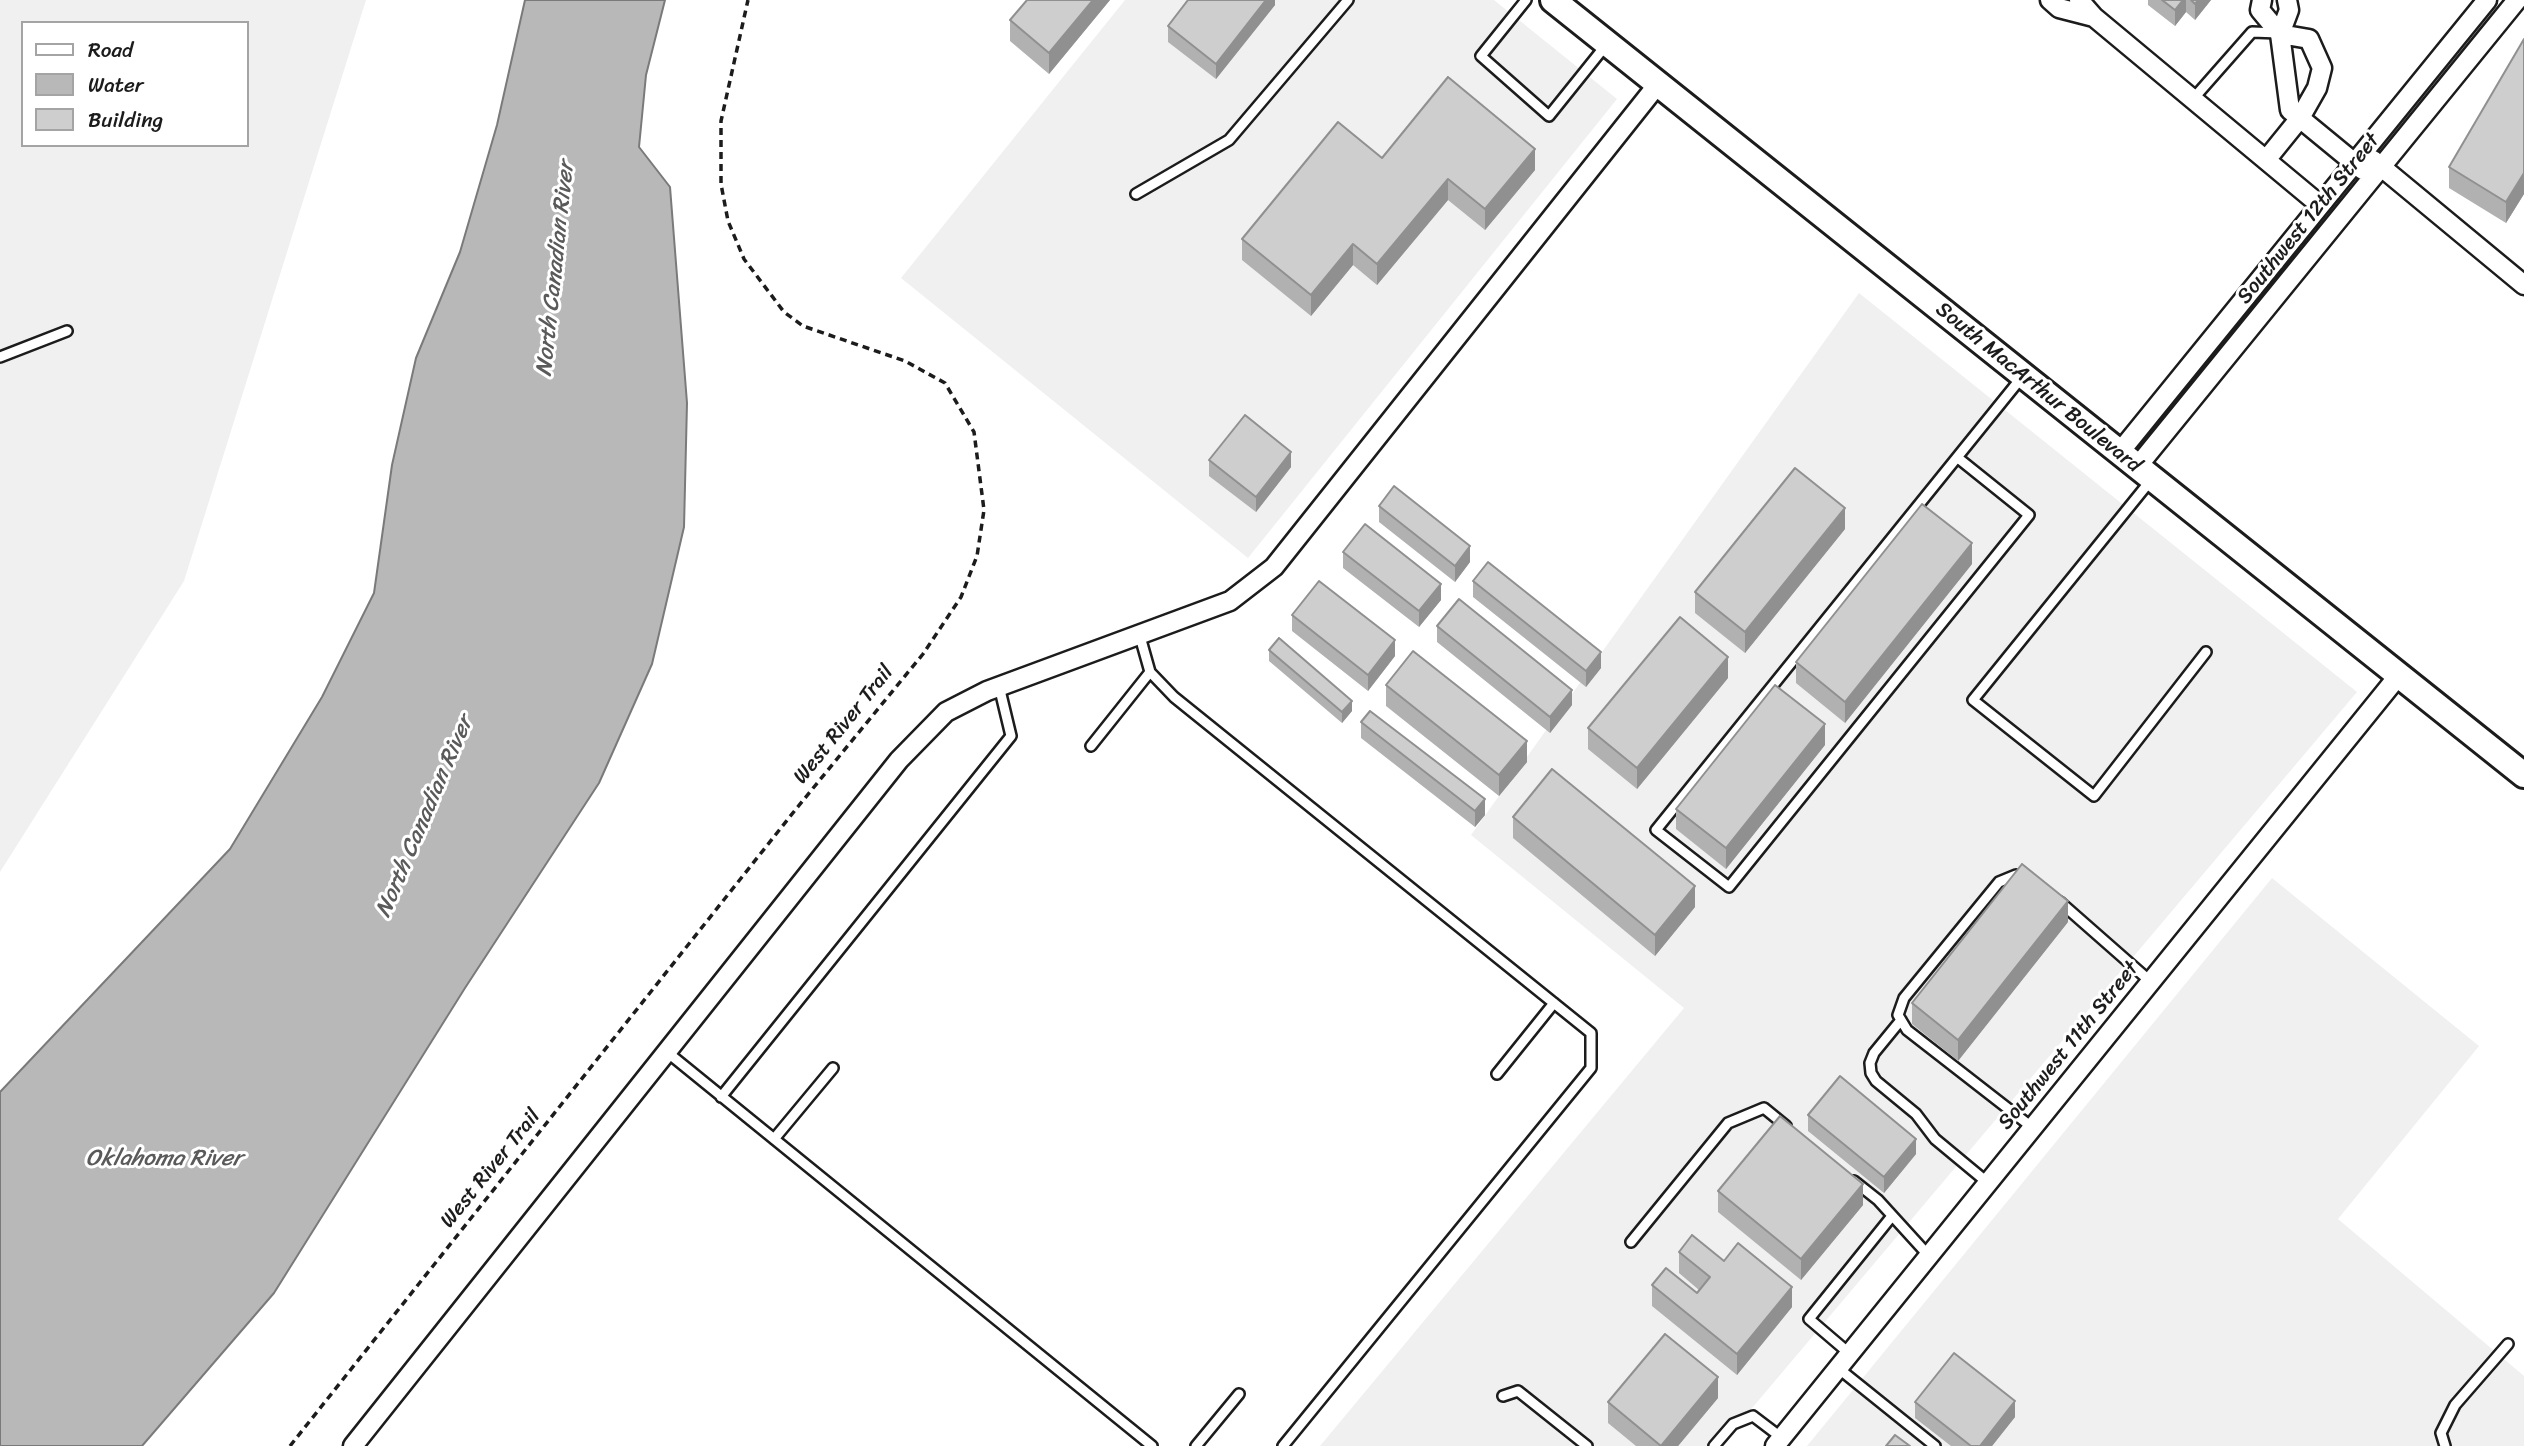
<!DOCTYPE html>
<style>
body{margin:0}
#map{position:relative;width:2524px;height:1446px;overflow:hidden;background:#fff;font-family:Sriracha,sans-serif}
canvas{display:block}
.legend{position:absolute;left:21px;top:21px;width:228px;height:126px;box-sizing:border-box;background:#fff;border:2px solid #a4a4a4;margin:0;padding:9px 12px;list-style:none;font-size:21px;color:#1c1c1c}
.legend li{display:flex;align-items:center;gap:14px;height:35px}
.legend b{width:35px;border:2px solid #a4a4a4}
</style>
<div id="map">
<canvas width="2524" height="1446"></canvas>
<ul class="legend">
<li><b style="height:9px;background:#fff"></b>Road</li>
<li><b style="height:19px;background:#b8b8b8"></b>Water</li>
<li><b style="height:19px;background:#cecece"></b>Building</li>
</ul>
</div>
<script>
const g = document.querySelector('canvas').getContext('2d');
g.lineJoin = 'round';
function fillPath(path, color) { g.fillStyle = color; g.fill(path, 'evenodd'); }
const shape = rows => new Path2D(rows.map(r => 'M' + r).join(''));
function trace(path, color, width, dash) { g.strokeStyle = color; g.lineWidth = width; g.lineCap = dash ? 'butt' : 'round'; g.setLineDash(dash || []); g.stroke(path); }
function write(font, color, halo, rows, align = 'center') {
  g.font = font + ' Sriracha,sans-serif'; g.lineWidth = 6; g.setLineDash([]); g.textBaseline = 'middle'; g.strokeStyle = halo; g.fillStyle = color; for (const [text, x, y, turn = 0] of rows) {
    g.save(); g.translate(x, y); g.rotate((+turn || 0) * Math.PI / 180); g.textAlign = isNaN(turn) ? turn : align; if (halo) g.strokeText(text, 0, 0); g.fillText(text, 0, 0); g.restore();
  }
}
fillPath(shape([
 [0,0,366,0,184,581,0,872],
 [23,23,247,23,247,145,23,145],
 [1125,0,1494,0,1617,99,1248,558,901,278],
 [1859,293,2357,692,1720,1446,1320,1446,1684,1008,1471,835],
 [2272,878,2479,1046,2338,1219,2524,1376,2524,1446,1807,1446]
]), '#f0f0f0');
const water = shape([
 [525,0,665,0,646,75,639,147,670,187,687,403,684,527,652,664,599,783,465,988,274,1293,142,1446,0,1446,0,1092,230,849,322,697,374,593,392,465,416,358,460,252,497,125,525,0]
]);
fillPath(water, '#b8b8b8');
trace(water, '#7a7a7a', 2);
const lane = shape([
 [1526,0,1481,56,1549,116,1606,45],
 [2193,99,2252,32,2279,33],
 [1136,194,1229,140,1348,0],
 [0,357,67,331],
 [1958,458,2029,515,1729,887,1656,830,2022,377],
 [2151,480,1973,700,2094,796,2206,652],
 [1139,633,1150,672,1174,697,1591,1033,1591,1068,1283,1446],
 [1091,746,1150,672],
 [2023,878,2016,875,1999,882,1904,998,1898,1015,1907,1030,2033,1128],
 [2060,902,2151,982],
 [1901,1020,1874,1053,1870,1063,1871,1073,1876,1081,1916,1114,1935,1139,1988,1183],
 [667,1052,1152,1446],
 [1497,1074,1554,1003],
 [721,1097,1011,736,999,686],
 [774,1139,833,1068],
 [1854,1181,1878,1200,1929,1256],
 [1631,1242,1728,1123,1764,1108,1786,1126],
 [1850,1354,1809,1319,1892,1216],
 [1838,1368,1935,1446],
 [1503,1396,1518,1391,1587,1446],
 [1196,1446,1239,1394],
 [1714,1446,1733,1424,1753,1416,1782,1438],
 [2445,1446,2441,1433,2455,1405,2508,1344]
]);
const street = shape([
 [2050,0,2059,8,2094,17],
 [2079,0,2094,17,2320,205],
 [2262,0,2260,10,2280,34,2309,39,2322,68,2317,88,2300,118,2266,160],
 [2287,0,2289,10,2280,34,2290,110,2363,170],
 [2373,160,2524,285],
 [2119,453,2487,0],
 [2137,467,2517,0],
 [353,1446,899,760,946,712,987,691,1230,601,1274,567,1658,84],
 [1775,1446,2399,675]
]);
const secondary = shape([
 [1553,0,2524,775]
]);
trace(lane, '#1c1c1c', 14);
trace(street, '#1c1c1c', 23);
trace(secondary, '#1c1c1c', 30);
trace(shape([
 [290,1446,796,809,923,654,961,597,977,556,984,510,974,432,945,383,905,361,803,326,784,312,744,259,728,221,721,184,721,121,748,0]
]), '#1c1c1c', 3.5, [7, 5]);
trace(lane, '#fff', 9);
trace(street, '#fff', 18);
trace(secondary, '#fff', 24);
fillPath(shape([
 [1027,0,1110,0,1049,74,1010,41,1010,20],
 [1275,0,1275,5,1216,79,1168,42,1168,26],
 [2148,0,2211,0,2195,20,2186,12,2175,26,2148,5],
 [2524,39,2524,194,2506,223,2449,188,2449,167],
 [1382,158,1535,170,1485,230,1448,200,1377,285,1353,265,1311,316,1242,260,1242,239],
 [1209,460,1291,467,1256,512,1209,476],
 [1379,506,1470,562,1455,582,1379,522],
 [1845,529,1745,653,1695,613,1695,592],
 [1343,552,1441,600,1419,627,1343,568],
 [1972,564,1845,723,1796,683,1796,662],
 [1473,581,1601,668,1586,687,1473,597],
 [1292,615,1395,656,1368,691,1292,631],
 [1437,626,1572,705,1550,733,1437,642],
 [1269,650,1352,711,1342,723,1269,661],
 [1728,678,1637,789,1588,749,1588,728],
 [1386,685,1527,762,1499,796,1386,706],
 [1361,722,1485,815,1475,827,1361,738],
 [1825,745,1726,869,1676,829,1676,809],
 [1513,817,1695,907,1655,956,1513,838],
 [2068,922,1958,1061,1912,1024,1912,1003],
 [1808,1115,1916,1154,1884,1193,1808,1131],
 [1718,1191,1863,1205,1801,1280,1718,1212],
 [1679,1252,1724,1261,1792,1307,1737,1375,1652,1306,1652,1285,1697,1293,1699,1290,1679,1273],
 [1718,1398,1678,1446,1636,1446,1608,1423,1608,1402],
 [1915,1402,2015,1417,1992,1446,1951,1446,1915,1418]
]), '#b1b1b1');
fillPath(shape([
 [1093,0,1110,0,1049,74,1049,53],
 [1266,0,1275,0,1275,5,1216,79,1216,64],
 [2183,0,2186,0,2186,12,2175,26,2175,10],
 [2198,0,2211,0,2195,20,2195,4],
 [1535,149,1535,170,1485,230,1485,209],
 [2524,173,2524,194,2506,223,2506,202],
 [1448,179,1448,200,1377,285,1377,264],
 [1353,244,1353,265,1311,316,1311,295],
 [1291,452,1291,467,1256,512,1256,497],
 [1845,508,1845,529,1745,653,1745,632],
 [1972,543,1972,564,1845,723,1845,702],
 [1470,546,1470,562,1455,582,1455,566],
 [1441,584,1441,600,1419,627,1419,611],
 [1395,640,1395,656,1368,691,1368,675],
 [1601,652,1601,668,1586,687,1586,671],
 [1728,657,1728,678,1637,789,1637,768],
 [1572,690,1572,705,1550,733,1550,717],
 [1352,701,1352,711,1342,723,1342,712],
 [1825,724,1825,745,1726,869,1726,848],
 [1527,741,1527,762,1499,796,1499,775],
 [1485,799,1485,815,1475,827,1475,811],
 [1695,886,1695,907,1655,956,1655,935],
 [2068,901,2068,922,1958,1061,1958,1040],
 [1916,1139,1916,1154,1884,1193,1884,1177],
 [1863,1184,1863,1205,1801,1280,1801,1259],
 [1792,1287,1792,1307,1737,1375,1737,1354],
 [1718,1377,1718,1398,1678,1446,1661,1446],
 [2015,1401,2015,1417,1992,1446,1980,1446]
]), '#909090');
const building = shape([
 [1027,0,1093,0,1049,53,1010,20,1027,0],
 [1188,0,1266,0,1216,64,1168,26,1188,0],
 [2162,0,2183,0,2175,10,2162,0],
 [2191,0,2198,0,2195,4,2191,0],
 [2524,39,2524,173,2506,202,2449,167,2524,39],
 [1448,77,1535,149,1485,209,1448,179,1377,264,1353,244,1311,295,1242,239,1338,122,1382,158,1448,77],
 [1245,415,1291,452,1256,497,1209,460,1245,415],
 [1795,468,1845,508,1745,632,1695,592,1795,468],
 [1394,486,1470,546,1455,566,1379,506,1394,486],
 [1922,504,1972,543,1845,702,1796,662,1922,504],
 [1365,524,1441,584,1419,611,1343,552,1365,524],
 [1488,562,1601,652,1586,671,1473,581,1488,562],
 [1319,581,1395,640,1368,675,1292,615,1319,581],
 [1459,599,1572,690,1550,717,1437,626,1459,599],
 [1680,617,1728,657,1637,768,1588,728,1680,617],
 [1279,638,1352,701,1342,712,1269,650,1279,638],
 [1413,651,1527,741,1499,775,1386,685,1413,651],
 [1775,685,1825,724,1726,848,1676,809,1775,685],
 [1370,711,1485,799,1475,811,1361,722,1370,711],
 [1552,769,1695,886,1655,935,1513,817,1552,769],
 [2022,864,2068,901,1958,1040,1912,1003,2022,864],
 [1840,1076,1916,1139,1884,1177,1808,1115,1840,1076],
 [1780,1116,1863,1184,1801,1259,1718,1191,1780,1116],
 [1692,1235,1724,1261,1738,1243,1792,1287,1737,1354,1652,1285,1666,1268,1697,1293,1710,1277,1679,1252,1692,1235],
 [1665,1334,1718,1377,1661,1446,1608,1402,1665,1334],
 [1954,1353,2015,1401,1980,1446,1971,1446,1915,1402,1954,1353],
 [1895,1435,1910,1446,1886,1446,1895,1435]
]);
fillPath(building, '#cecece');
trace(building, '#909090', 2);
write('21px', '#1c1c1c', '#fff', [
 ["Southwest 12th Street",2309,219,-51],
 ["South MacArthur Boulevard",2038,388,39],
 ["West River Trail",844,725,-51],
 ["Southwest 11th Street",2069,1046,-51],
 ["West River Trail",491,1169,-51]
]);
write('italic 23px', '#5a5a5a', '#fff', [
 ["North Canadian River",556,269,-84],
 ["North Canadian River",425,817,-67],
 ["Oklahoma River",164,1159]
]);
</script>
